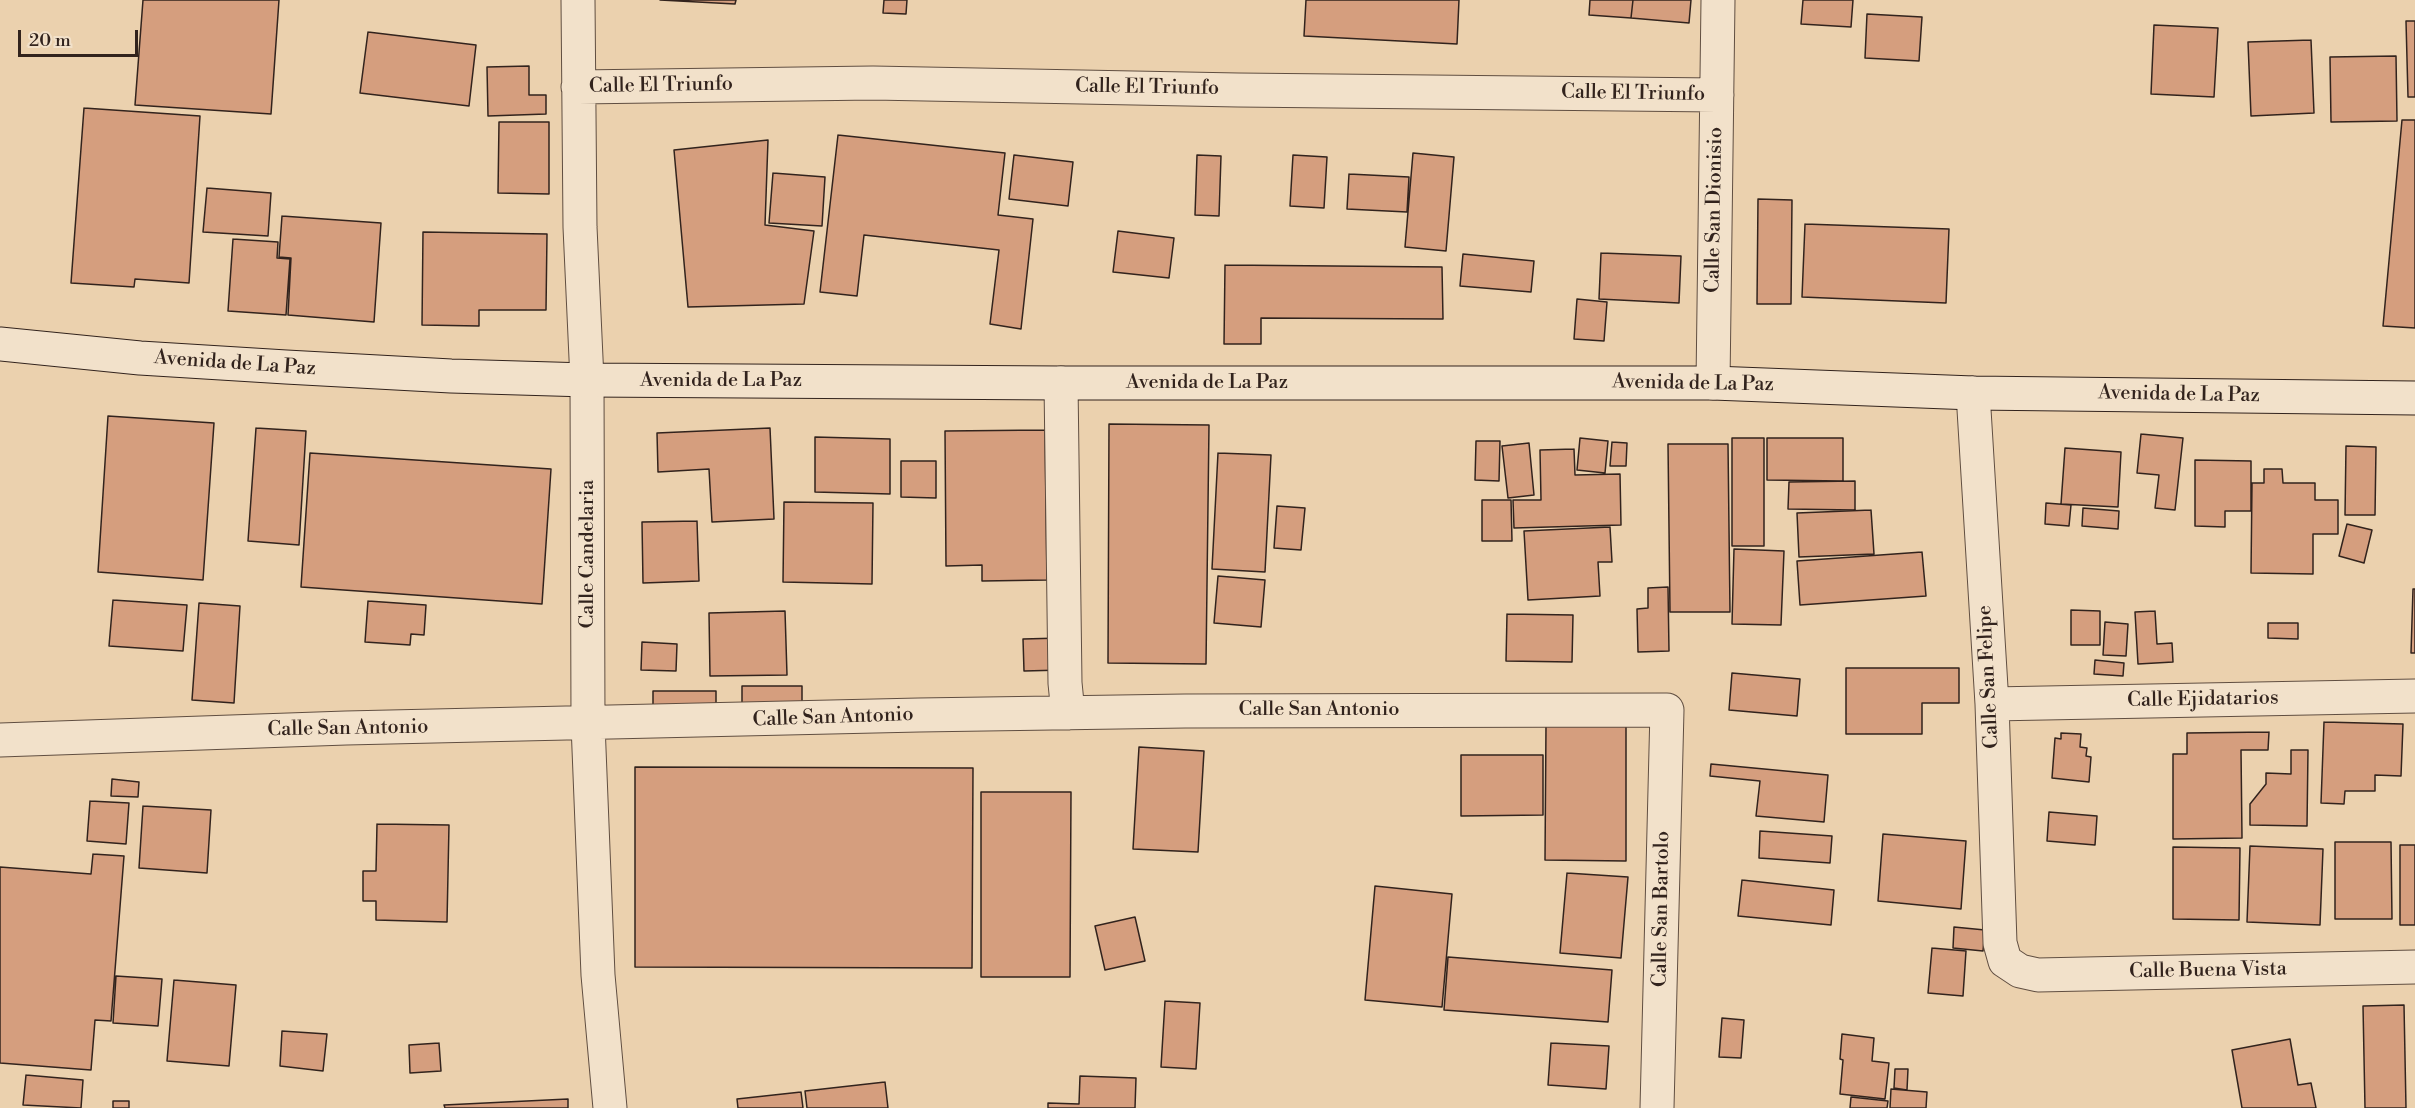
<!DOCTYPE html>
<style>
body{margin:0}
#map{position:relative;width:2415px;height:1108px;overflow:hidden;background:#ebd1ae;font-family:"Libre Bodoni",serif}
canvas{display:block}
.scale{position:absolute;left:18px;top:30px;width:120px;height:27px;box-sizing:border-box;border:3px solid #32231d;border-top:0;padding-left:8px;font-size:18px;line-height:21px;white-space:nowrap;color:#32231d;-webkit-text-stroke:4px #f2e1ca;paint-order:stroke}
</style>
<div id="map">
<canvas width="2415" height="1108"></canvas>
<div class="scale">20 m</div>
</div>
<script>
const g = document.querySelector('canvas').getContext('2d');
g.lineJoin = 'round';
function fillPath(path, color) { g.fillStyle = color; g.fill(path, 'evenodd'); }
const shape = rows => new Path2D(rows.map(r => 'M' + r).join(''));
function trace(path, color, width, dash) { g.strokeStyle = color; g.lineWidth = width; g.lineCap = dash ? 'butt' : 'round'; g.setLineDash(dash || []); g.stroke(path); }
function write(font, color, halo, rows, align = 'center') {
  g.font = font + ' "Libre Bodoni",serif'; g.lineWidth = 4.5; g.setLineDash([]); g.textBaseline = 'middle'; g.strokeStyle = halo; g.fillStyle = color; for (const [text, x, y, turn = 0] of rows) {
    g.save(); g.translate(x, y); g.rotate((+turn || 0) * Math.PI / 180); g.textAlign = isNaN(turn) ? turn : align; if (halo) g.strokeText(text, 0, 0); g.fillText(text, 0, 0); g.restore();
  }
}
const building = shape([
 [143,0,279,0,271,114,135,105,143,0],
 [660,0,736,0,735,4,660,0],
 [884,0,907,0,906,14,883,13,884,0],
 [1306,0,1459,0,1457,44,1304,36,1306,0],
 [1590,0,1633,0,1631,18,1589,15,1590,0],
 [1633,0,1691,0,1689,23,1631,18,1633,0],
 [1803,0,1853,0,1851,27,1801,24,1803,0],
 [1867,14,1922,17,1919,61,1865,58,1867,14],
 [2406,21,2415,21,2415,97,2408,97,2406,21],
 [2154,25,2218,28,2214,97,2151,94,2154,25],
 [368,32,476,45,469,106,360,93,368,32],
 [2311,40,2314,113,2251,116,2248,42,2311,40],
 [2396,56,2397,121,2331,122,2330,57,2396,56],
 [529,66,529,95,546,95,546,114,488,116,487,67,529,66],
 [84,108,200,116,189,283,135,279,134,287,71,283,84,108],
 [2402,120,2415,120,2415,328,2383,326,2402,120],
 [499,122,549,122,549,194,498,193,499,122],
 [838,135,1005,153,998,215,1033,219,1021,329,990,324,999,250,864,235,857,296,820,292,838,135],
 [768,140,765,225,814,231,804,304,688,307,674,150,768,140],
 [1413,153,1454,157,1446,251,1405,247,1413,153],
 [1014,155,1073,162,1068,206,1009,199,1014,155],
 [1197,155,1221,156,1219,216,1195,215,1197,155],
 [1293,155,1327,157,1324,208,1290,206,1293,155],
 [773,173,825,177,822,226,769,223,773,173],
 [1349,174,1409,177,1407,212,1347,209,1349,174],
 [207,188,271,193,268,236,203,232,207,188],
 [1758,199,1792,200,1791,304,1757,304,1758,199],
 [282,216,381,223,374,322,288,315,291,258,279,257,282,216],
 [1805,224,1949,229,1946,303,1802,297,1805,224],
 [1118,231,1174,238,1169,278,1113,272,1118,231],
 [423,232,547,234,546,310,479,310,479,326,422,325,423,232],
 [233,239,278,242,277,258,290,259,286,315,228,311,233,239],
 [1601,253,1681,256,1679,303,1599,299,1601,253],
 [1463,254,1534,261,1531,292,1460,286,1463,254],
 [1225,265,1442,267,1443,319,1261,318,1261,344,1224,344,1225,265],
 [1577,299,1607,302,1604,341,1574,339,1577,299],
 [108,416,214,423,203,580,98,572,108,416],
 [1109,424,1209,425,1206,664,1108,663,1109,424],
 [256,428,306,431,299,545,248,541,256,428],
 [770,428,774,519,712,522,709,469,658,472,657,433,770,428],
 [1045,430,1047,580,982,581,982,565,946,566,945,431,1045,430],
 [2141,434,2183,438,2175,510,2155,508,2159,475,2137,473,2141,434],
 [815,437,890,439,890,494,815,492,815,437],
 [1580,438,1608,441,1605,473,1577,470,1580,438],
 [1732,438,1764,438,1764,546,1732,546,1732,438],
 [1767,438,1843,438,1843,481,1767,480,1767,438],
 [1476,441,1500,441,1499,481,1475,480,1476,441],
 [1612,442,1627,443,1626,466,1610,466,1612,442],
 [1529,443,1534,495,1508,498,1502,446,1529,443],
 [1668,444,1728,444,1730,612,1670,612,1668,444],
 [2346,446,2376,447,2375,515,2345,515,2346,446],
 [2065,448,2121,452,2118,507,2061,504,2065,448],
 [1574,449,1575,475,1620,474,1621,525,1514,528,1513,500,1541,500,1540,450,1574,449],
 [310,453,551,469,542,604,301,587,310,453],
 [1218,453,1271,455,1265,572,1212,569,1218,453],
 [2195,460,2251,461,2251,511,2225,511,2225,527,2195,526,2195,460],
 [901,461,936,461,936,498,901,497,901,461],
 [2264,469,2282,469,2283,483,2315,483,2315,500,2338,500,2338,534,2313,534,2313,574,2251,573,2252,483,2264,483,2264,469],
 [1855,481,1855,510,1788,509,1789,482,1855,481],
 [1482,500,1511,500,1512,541,1482,541,1482,500],
 [784,502,873,503,872,584,783,582,784,502],
 [2046,503,2071,505,2069,526,2045,524,2046,503],
 [1277,506,1305,508,1301,550,1274,548,1277,506],
 [2083,508,2119,511,2118,529,2082,526,2083,508],
 [1871,510,1874,554,1799,557,1797,513,1871,510],
 [697,521,699,581,643,583,642,522,697,521],
 [2347,524,2372,530,2364,563,2339,556,2347,524],
 [1610,527,1612,562,1598,562,1600,596,1528,600,1524,531,1610,527],
 [1734,549,1784,551,1781,625,1732,624,1734,549],
 [1922,552,1926,596,1800,605,1797,561,1922,552],
 [1218,576,1265,580,1261,627,1214,623,1218,576],
 [1668,587,1669,651,1638,652,1637,609,1648,608,1648,588,1668,587],
 [2413,589,2415,589,2415,653,2411,653,2413,589],
 [113,600,187,605,183,651,109,646,113,600],
 [368,601,426,605,424,635,411,634,410,645,365,642,368,601],
 [199,603,240,606,234,703,192,700,199,603],
 [2071,610,2100,611,2100,645,2071,645,2071,610],
 [785,611,787,675,710,676,709,613,785,611],
 [2155,611,2157,644,2172,643,2173,662,2138,664,2135,612,2155,611],
 [1507,614,1573,615,1572,662,1506,661,1507,614],
 [2105,622,2128,624,2126,656,2103,655,2105,622],
 [2268,623,2298,623,2298,639,2268,638,2268,623],
 [1061,638,1062,670,1024,671,1023,639,1061,638],
 [642,642,677,644,676,671,641,670,642,642],
 [2095,660,2124,663,2123,676,2094,674,2095,660],
 [1846,668,1959,668,1959,703,1922,703,1922,734,1846,734,1846,668],
 [1732,673,1800,679,1797,716,1729,710,1732,673],
 [742,686,802,686,802,708,742,708,742,686],
 [653,691,716,691,716,712,653,712,653,691],
 [2324,722,2403,724,2401,776,2375,775,2375,791,2345,791,2344,804,2321,803,2324,722],
 [1546,725,1626,725,1626,861,1545,860,1546,725],
 [2269,732,2268,750,2241,750,2242,838,2173,839,2173,754,2187,754,2187,733,2269,732],
 [2061,733,2081,734,2080,747,2087,748,2086,756,2091,757,2089,782,2052,778,2055,738,2061,739,2061,733],
 [1139,747,1204,751,1198,852,1133,849,1139,747],
 [2291,750,2308,750,2307,826,2250,825,2250,804,2266,784,2266,773,2291,774,2291,750],
 [1461,755,1543,755,1543,815,1461,816,1461,755],
 [1711,764,1828,775,1824,822,1756,816,1760,781,1710,776,1711,764],
 [635,767,973,768,972,968,635,967,635,767],
 [112,779,139,782,138,797,111,796,112,779],
 [981,792,1071,792,1070,977,981,977,981,792],
 [90,801,129,803,126,844,87,841,90,801],
 [143,806,211,810,207,873,139,868,143,806],
 [2049,812,2097,816,2095,845,2047,841,2049,812],
 [377,824,449,825,447,922,376,920,376,901,363,901,363,871,376,871,377,824],
 [1760,831,1832,836,1830,863,1759,858,1760,831],
 [1883,834,1966,841,1961,909,1878,901,1883,834],
 [2335,842,2391,842,2392,919,2335,919,2335,842],
 [2400,845,2415,845,2415,925,2400,925,2400,845],
 [2250,846,2323,849,2320,925,2247,922,2250,846],
 [2173,847,2240,848,2239,920,2173,919,2173,847],
 [93,854,124,856,111,1021,95,1020,91,1070,0,1063,0,867,91,874,93,854],
 [1567,873,1628,877,1621,958,1560,953,1567,873],
 [1742,880,1834,890,1831,925,1738,916,1742,880],
 [1375,886,1452,894,1442,1007,1365,1000,1375,886],
 [1135,917,1145,961,1105,970,1095,926,1135,917],
 [1954,927,1985,930,1983,951,1953,948,1954,927],
 [1932,948,1966,951,1963,996,1928,993,1932,948],
 [1448,957,1612,970,1608,1022,1444,1010,1448,957],
 [116,976,162,979,158,1026,113,1023,116,976],
 [174,980,236,985,229,1066,167,1061,174,980],
 [1165,1001,1200,1003,1196,1069,1161,1067,1165,1001],
 [2404,1005,2406,1108,2365,1108,2363,1006,2404,1005],
 [1722,1018,1744,1020,1741,1058,1719,1057,1722,1018],
 [282,1031,327,1034,323,1071,280,1066,282,1031],
 [1842,1034,1874,1038,1872,1061,1889,1063,1885,1099,1840,1094,1843,1060,1840,1059,1842,1034],
 [2290,1039,2298,1085,2311,1083,2316,1108,2242,1108,2232,1050,2290,1039],
 [439,1043,441,1071,410,1073,409,1045,439,1043],
 [1551,1043,1609,1046,1606,1089,1548,1085,1551,1043],
 [1895,1069,1908,1069,1907,1090,1894,1088,1895,1069],
 [26,1075,83,1080,81,1108,23,1105,26,1075],
 [1080,1076,1136,1078,1135,1108,1048,1108,1048,1103,1079,1104,1080,1076],
 [885,1082,888,1108,807,1108,805,1091,885,1082],
 [1891,1089,1927,1092,1926,1108,1890,1108,1891,1089],
 [801,1092,803,1108,738,1108,737,1099,801,1092],
 [1851,1097,1888,1101,1887,1108,1850,1108,1851,1097],
 [568,1099,568,1108,445,1108,444,1105,568,1099],
 [113,1101,129,1101,129,1108,113,1108,113,1101]
]);
fillPath(building, '#d59e7e');
trace(building, '#32231d', 1.5);
const street = shape([
 [578,0,580,227,587,380,588,724,598,975,610,1108],
 [578,87,873,83,1238,90,1717,95],
 [1061,383,1065,683,1068,713],
 [1713,383,1718,0],
 [1973,393,1992,704,2000,943,2005,961,2020,971,2038,975,2415,967],
 [1992,704,2415,696],
 [0,740,346,728,919,715,1185,711,1667,710,1657,1108]
]);
const secondary = shape([
 [0,344,140,358,286,367,451,376,587,380,1061,383,1713,383,1973,393,2415,398]
]);
trace(street, '#604e41', 35);
trace(secondary, '#32231d', 35);
trace(street, '#f2e1ca', 33);
trace(secondary, '#f2e1ca', 33);
write('20px', '#32231d', '#f2e1ca', [
 ["Calle El Triunfo",661,86,-1],
 ["Calle El Triunfo",1147,88,1],
 ["Calle El Triunfo",1633,94,1],
 ["Calle San Dionisio",1715,210,-89],
 ["Avenida de La Paz",235,364,4],
 ["Avenida de La Paz",721,381],
 ["Avenida de La Paz",1207,383],
 ["Avenida de La Paz",1693,384,1],
 ["Avenida de La Paz",2179,395,1],
 ["Calle Candelaria",588,554,-90],
 ["Calle San Felipe",1989,677,-93],
 ["Calle Ejidatarios",2203,700,-1],
 ["Calle San Antonio",1319,710],
 ["Calle San Antonio",833,718,-2],
 ["Calle San Antonio",348,729,-1],
 ["Calle San Bartolo",1662,909,-89],
 ["Calle Buena Vista",2208,971,-1]
]);
</script>
